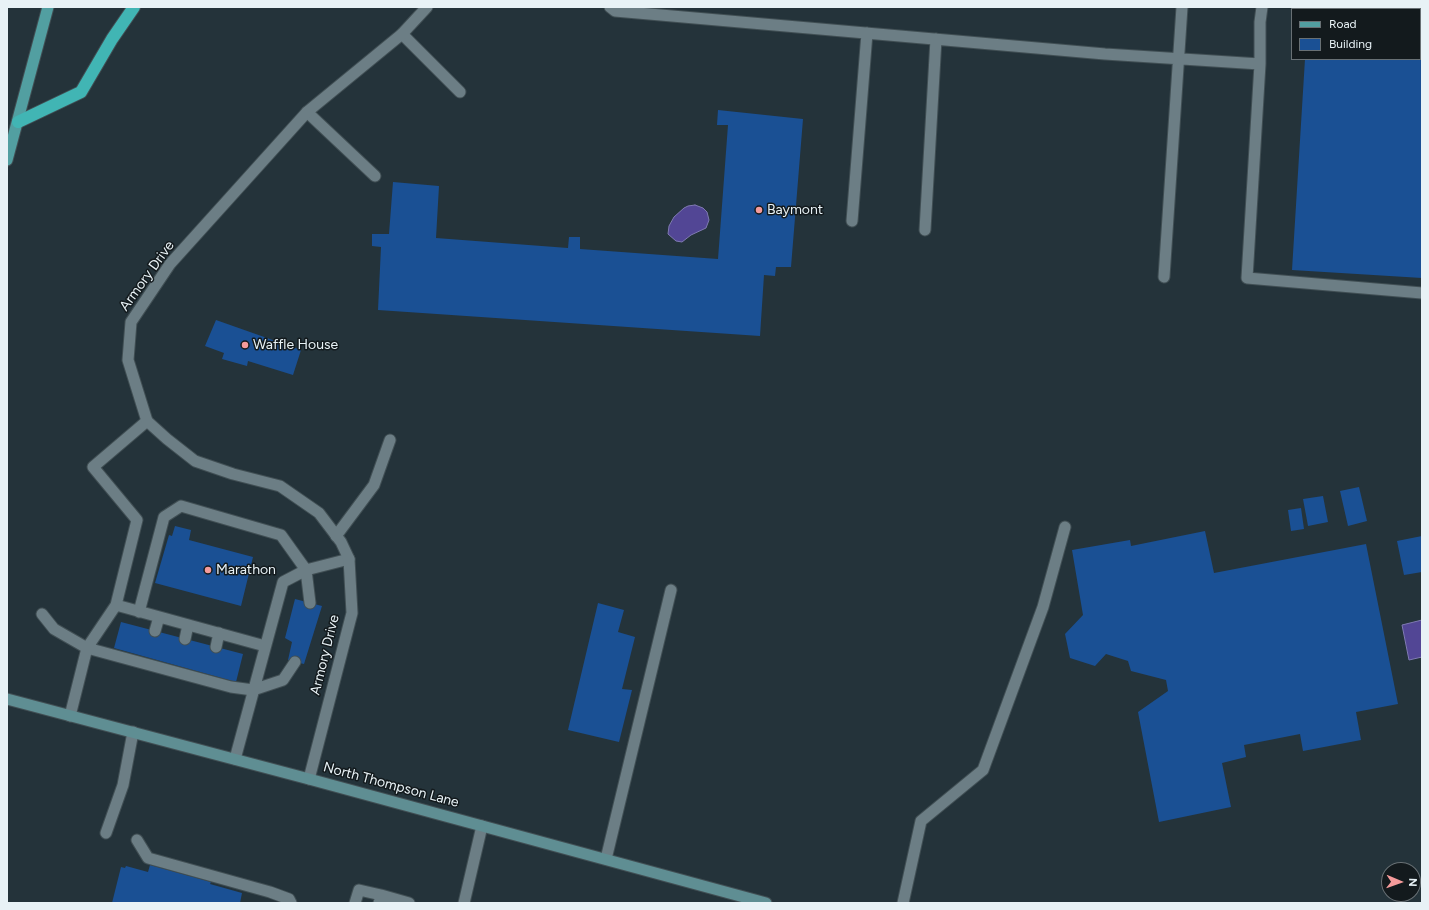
<!DOCTYPE html>
<style>
body{margin:0}
#map{position:relative;width:1429px;height:910px;overflow:hidden;background:#24333a;font-family:Figtree,sans-serif}
canvas{display:block}
.frame{position:absolute;inset:0;border:8px solid #e8f2f6;pointer-events:none}
.legend{position:absolute;left:1291px;top:8px;width:130px;height:52px;box-sizing:border-box;background:#131a1d;border:1px solid #687074;margin:0;padding:5px 7px;list-style:none;font-size:12px;color:#e8f2f6}
.legend li{display:flex;align-items:center;gap:8px;height:20px}
.legend b{width:20px;border:1px solid #687074}
.north{position:absolute;left:1381px;top:862px;width:40px;height:40px;box-sizing:border-box;background:#131a1d;border:1px solid #687074;border-radius:50%;rotate:92deg;font-size:11px;font-weight:700;line-height:16px;text-align:center;color:#e8f2f6}
.north::after{content:'';display:block;margin:auto;width:14px;height:18px;background:#f59b9b;clip-path:polygon(50% 0,100% 100%,50% 72%,0 100%)}
</style>
<div id="map">
<canvas width="1429" height="910"></canvas>
<div class="frame"></div>
<ul class="legend">
<li><b style="height:5px;background:#529fa1"></b>Road</li>
<li><b style="height:11px;background:#1a5094"></b>Building</li>
</ul>
<div class="north">N</div>
</div>
<script>
const g = document.querySelector('canvas').getContext('2d');
g.lineJoin = 'round';
function fillPath(path, color) { g.fillStyle = color; g.fill(path, 'evenodd'); }
const shape = rows => new Path2D(rows.map(r => 'M' + r).join(''));
function trace(path, color, width, dash) { g.strokeStyle = color; g.lineWidth = width; g.lineCap = dash ? 'butt' : 'round'; g.setLineDash(dash || []); g.stroke(path); }
function write(font, color, halo, rows, align = 'center') {
  g.font = font + ' Figtree,sans-serif'; g.lineWidth = 3; g.setLineDash([]); g.textBaseline = 'middle'; g.strokeStyle = halo; g.fillStyle = color; for (const [text, x, y, turn = 0] of rows) {
    g.save(); g.translate(x, y); g.rotate((+turn || 0) * Math.PI / 180); g.textAlign = isNaN(turn) ? turn : align; if (halo) g.strokeText(text, 0, 0); g.fillText(text, 0, 0); g.restore();
  }
}
const water = shape([
 [695,205,703,208,707,212,709,220,706,228,691,235,682,242,676,241,668,234,669,226,674,217,684,208,688,206,695,205],
 [1422,620,1422,657,1409,660,1402,625,1422,620]
]);
fillPath(water, '#524695');
trace(water, '#7f7ab2', 1);
fillPath(shape([
 [1309,7,1422,7,1422,278,1292,270,1305,59,1420,59,1420,9,1308,9],
 [718,110,803,119,791,267,776,267,775,276,764,275,760,336,378,310,381,247,372,246,372,234,389,234,393,182,439,186,436,238,568,248,569,237,580,237,580,249,718,259,728,125,717,125],
 [216,320,301,350,293,375,248,361,247,366,222,359,224,353,205,346],
 [1359,487,1367,521,1348,526,1340,491],
 [1323,496,1328,522,1308,526,1303,499],
 [1301,508,1304,529,1291,531,1288,510],
 [175,526,191,530,189,540,253,557,241,606,155,583,169,535,172,536],
 [1205,531,1214,573,1366,544,1398,704,1356,712,1361,740,1303,751,1300,734,1244,745,1246,757,1222,763,1231,807,1159,822,1138,712,1168,691,1166,680,1131,671,1128,661,1106,654,1095,666,1070,658,1065,634,1083,615,1072,550,1130,540,1131,546],
 [1422,536,1422,572,1404,575,1397,541],
 [295,599,322,606,304,664,288,660,292,642,285,638],
 [598,603,624,610,618,632,635,637,622,689,632,690,619,742,568,730],
 [121,622,243,654,236,682,114,648],
 [150,865,211,882,210,884,242,893,240,903,112,903,121,867,125,868,126,866,148,872]
]), '#1a5094');
const service = shape([
 [610,7,615,11,1105,54,1260,64],
 [1262,7,1260,22,1260,64,1247,278,1422,293],
 [402,34,460,92],
 [307,112,375,176],
 [852,221,867,33],
 [925,230,936,39],
 [1164,277,1182,7],
 [336,536,374,485,390,440],
 [116,605,137,520,93,467,147,421],
 [139,612,164,517,181,506,281,535,306,570,310,603],
 [42,614,54,629,87,648,70,716],
 [155,631,159,617],
 [185,639,188,625],
 [265,646,116,605,87,648,231,687,253,690,283,680,295,662],
 [216,647,219,633],
 [235,759,283,582,306,570,349,559],
 [106,833,123,785,133,732],
 [137,840,148,858,270,892,289,899,291,903],
 [606,859,671,590],
 [355,903,359,890,381,895],
 [379,903,381,895,409,903],
 [464,903,482,826],
 [903,903,921,821,983,770,1043,607,1065,527]
]);
const minor = shape([
 [309,779,352,613,349,559,341,542,319,513,280,486,233,474,195,461,167,439,147,421,128,360,131,322,170,264,307,112,402,34,427,7]
]);
const secondary = shape([
 [7,699,309,779,766,903]
]);
const primary = shape([
 [7,160,48,7]
]);
const motorway = shape([
 [18,122,81,92,112,39,134,7]
]);
trace(service, '#414f54', 13);
trace(minor, '#414f54', 13);
trace(secondary, '#414f54', 13);
trace(primary, '#414f54', 13);
trace(motorway, '#414f54', 14);
trace(service, '#6c7e85', 11);
trace(minor, '#6c7e85', 11);
trace(secondary, '#5f8e93', 11);
trace(primary, '#529fa1', 11);
trace(motorway, '#41b5b4', 12);
for (const [x, y, r, color] of [
 [759,210,4,"#f59b9b"],
 [245,345,4,"#f59b9b"],
 [208,570,4,"#f59b9b"]
]) { const dot = new Path2D(); dot.arc(x, y, r, 0, 2 * Math.PI); g.fillStyle = color; g.fill(dot); trace(dot, '#131a1d', 1.5); }
write('14px', '#e8f2f6', '#131a1d', [
 ["Baymont",767,210],
 ["Waffle House",253,345],
 ["Marathon",216,570]
], 'left');
write('14px', '#e8f2f6', '#131a1d', [
 ["Armory Drive",147,276,-54],
 ["Armory Drive",325,655,-76],
 ["North Thompson Lane",391,785,15]
]);
</script>
